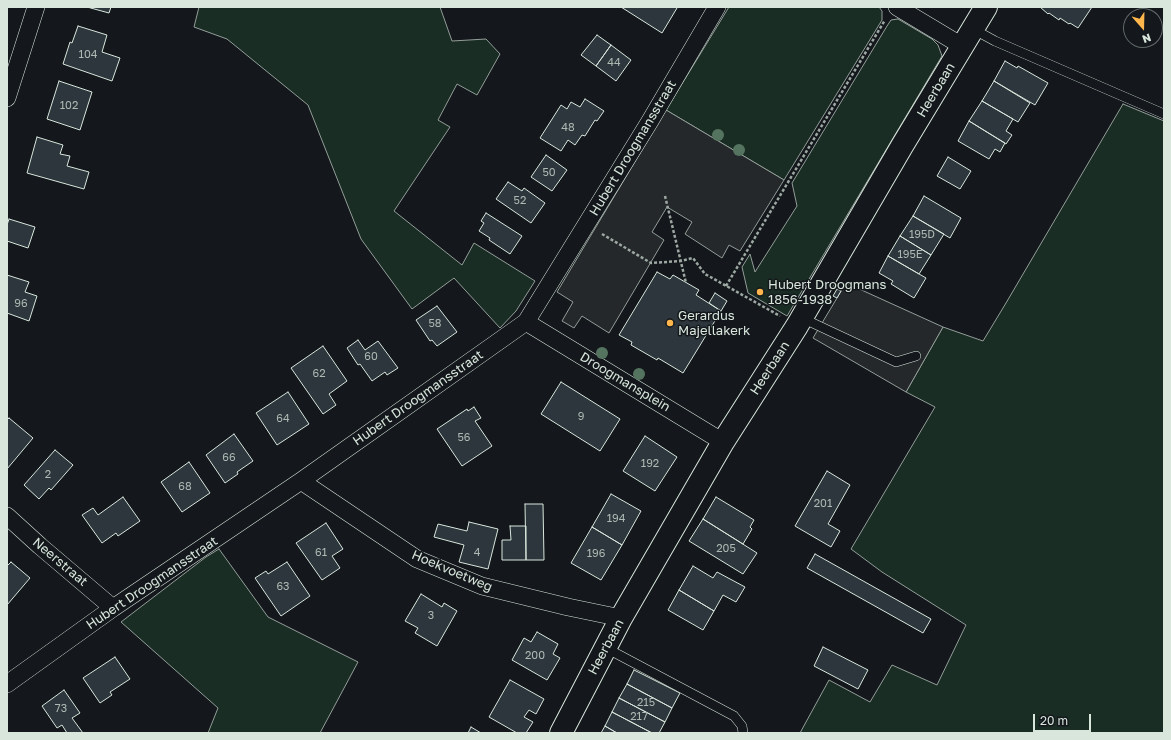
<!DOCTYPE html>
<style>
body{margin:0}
#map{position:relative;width:1171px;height:740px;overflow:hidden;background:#14181c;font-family:"Golos Text",sans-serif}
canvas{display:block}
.frame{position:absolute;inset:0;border:8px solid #d8e6dc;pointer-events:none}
.north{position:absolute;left:1123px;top:8px;width:40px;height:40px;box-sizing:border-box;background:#14181c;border:1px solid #626a69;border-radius:50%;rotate:160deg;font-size:11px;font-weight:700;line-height:16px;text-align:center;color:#d8e6dc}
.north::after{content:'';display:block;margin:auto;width:14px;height:18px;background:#ffb74d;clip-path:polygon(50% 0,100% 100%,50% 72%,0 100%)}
.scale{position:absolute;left:1033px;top:714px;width:58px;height:18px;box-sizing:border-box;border:2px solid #d8e6dc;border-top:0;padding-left:5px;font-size:12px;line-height:14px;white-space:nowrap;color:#d8e6dc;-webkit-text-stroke:3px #14181c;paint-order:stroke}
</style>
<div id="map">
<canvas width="1171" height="740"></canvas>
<div class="frame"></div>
<div class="north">N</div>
<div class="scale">20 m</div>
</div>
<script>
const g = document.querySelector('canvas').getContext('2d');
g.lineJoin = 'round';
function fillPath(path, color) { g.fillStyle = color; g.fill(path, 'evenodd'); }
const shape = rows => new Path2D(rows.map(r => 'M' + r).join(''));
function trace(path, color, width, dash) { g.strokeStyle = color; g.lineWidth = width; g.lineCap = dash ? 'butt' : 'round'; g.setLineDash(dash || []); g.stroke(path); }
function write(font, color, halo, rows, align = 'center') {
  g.font = font + ' "Golos Text",sans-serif'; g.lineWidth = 3; g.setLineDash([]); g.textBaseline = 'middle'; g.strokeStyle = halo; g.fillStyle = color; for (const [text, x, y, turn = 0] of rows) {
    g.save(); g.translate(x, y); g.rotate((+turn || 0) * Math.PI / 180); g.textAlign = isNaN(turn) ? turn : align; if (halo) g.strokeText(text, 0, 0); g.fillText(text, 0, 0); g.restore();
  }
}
const green = shape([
 [199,7,440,7,452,41,486,39,500,54,477,95,457,84,438,120,450,127,394,211,462,265,474,243,535,281,516,311,500,328,454,278,412,309,361,239,308,105,227,39,194,27,199,7],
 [729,7,879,7,882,11,882,20,784,180,666,110,729,7],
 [898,19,932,39,938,45,942,56,787,316,748,293,742,267,750,254,755,272,797,206,792,183,887,26,891,20,898,19],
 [1123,104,1164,121,1164,733,800,733,829,680,870,702,892,665,937,685,966,625,882,572,851,549,935,407,906,392,943,327,983,341,1006,303,1123,104],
 [219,549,268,617,358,662,320,733,208,733,218,708,121,622,206,557,219,549]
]);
fillPath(green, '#1a2d24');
trace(green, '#939e99', 1);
const parking = shape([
 [666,110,784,180,740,251,729,245,722,258,685,234,692,222,667,207,652,232,664,240,609,333,582,316,574,328,562,321,573,302,557,292,666,110],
 [846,283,943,327,906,392,813,338,846,283]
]);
fillPath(parking, '#24282b');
trace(parking, '#939e99', 1);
const building = shape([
 [87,7,111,7,109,13,87,7],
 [621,7,675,7,677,8,662,33,621,7],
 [1040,7,1092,7,1078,28,1070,23,1069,24,1060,18,1059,20,1049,13,1048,14,1040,7],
 [78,26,107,35,102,52,120,58,112,81,63,64,70,42,72,43,78,26],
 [597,35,611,45,596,66,581,55,597,35],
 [611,45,631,60,616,81,596,66,611,45],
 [1005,61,1017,68,1018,66,1048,83,1035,105,994,81,1005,61],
 [59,81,92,92,80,130,47,119,59,81],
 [994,81,1030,103,1018,122,982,101,994,81],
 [585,99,604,111,597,121,595,120,585,136,582,135,575,145,568,140,561,151,540,138,561,105,567,109,571,102,580,107,585,99],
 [982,101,1013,119,1006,131,1012,135,1006,144,969,121,982,101],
 [969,121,1005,143,1000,152,995,149,989,159,958,141,969,121],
 [37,137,63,145,60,154,70,156,67,166,89,172,84,189,27,173,37,137],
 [546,155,567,170,552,191,531,177,546,155],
 [948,157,971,171,960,189,937,176,948,157],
 [508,182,522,191,524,188,545,203,531,223,496,199,508,182],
 [924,196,961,218,950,238,913,216,924,196],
 [486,213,522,236,510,254,489,240,490,238,479,231,484,223,481,221,486,213],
 [913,216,944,234,931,255,900,236,913,216],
 [9,219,35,227,28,248,7,241,7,225,9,219],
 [900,236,931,255,919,274,888,256,900,236],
 [888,256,926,278,914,298,891,284,893,281,879,273,888,256],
 [657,272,670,279,673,275,699,290,696,295,721,311,683,373,658,358,657,360,631,345,632,342,619,335,657,272],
 [7,275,29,282,25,292,37,296,29,321,7,313,7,275],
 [837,289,841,291,837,298,833,296,837,289],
 [715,293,727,301,721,311,709,303,715,293],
 [437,306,457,332,437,346,432,340,430,341,416,320,437,306],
 [358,340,365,350,378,341,398,368,387,375,385,372,372,381,360,364,358,365,347,348,358,340],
 [323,346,347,381,329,394,336,405,323,414,291,368,323,346],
 [561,382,620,419,600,451,541,414,561,382],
 [288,392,309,424,277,445,256,413,288,392],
 [474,407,481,418,475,421,492,446,462,466,437,429,467,409,468,411,474,407],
 [9,418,33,438,7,469,7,420,9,418],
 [234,434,253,461,237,472,238,474,225,483,206,455,234,434],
 [645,436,677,457,655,491,623,471,645,436],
 [55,450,73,465,51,490,49,488,39,499,24,485,55,450],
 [189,462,210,493,182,512,161,482,189,462],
 [827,471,850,485,828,524,840,531,831,547,795,526,827,471],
 [611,494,641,511,622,545,592,527,611,494],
 [123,497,140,521,118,536,116,533,102,543,82,515,93,508,98,515,123,497],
 [716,497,754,520,750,527,752,529,743,544,703,519,716,497],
 [525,504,543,504,544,560,526,560,525,504],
 [703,519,757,553,743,574,689,541,703,519],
 [469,522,498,529,488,569,459,562,464,545,434,537,438,524,467,531,469,522],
 [326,523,343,549,332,556,340,568,322,580,296,543,326,523],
 [510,526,526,526,526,560,502,560,502,540,511,540,510,526],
 [592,527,622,545,601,580,571,563,592,527],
 [815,554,931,619,923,633,807,568,815,554],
 [11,562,30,578,7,605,7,566,11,562],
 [287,562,310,596,281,616,255,578,266,571,268,574,287,562],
 [693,566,713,578,717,572,745,587,736,602,723,595,714,611,679,590,693,566],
 [679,590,714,611,703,630,668,610,679,590],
 [421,594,442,607,444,603,457,611,437,646,415,633,418,628,405,621,421,594],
 [537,632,558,644,553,654,560,658,547,680,512,660,524,638,531,642,537,632],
 [823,647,868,670,858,689,814,666,823,647],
 [115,657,130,679,110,692,112,695,100,703,83,678,115,657],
 [634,670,680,693,672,708,627,684,634,670],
 [510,680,544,699,536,714,529,710,524,717,533,722,526,733,517,733,489,717,510,680],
 [627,684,672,708,665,722,619,698,627,684],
 [64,690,80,713,72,718,83,733,67,733,62,725,57,728,42,706,64,690],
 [619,698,665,722,659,733,652,733,612,712,619,698],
 [612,712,652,733,617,733,605,726,612,712],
 [605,726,617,733,601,733,605,726],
 [471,727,481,733,468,733,471,727]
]);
fillPath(building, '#2c363c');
trace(building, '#d8e6dc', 1);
const lane = shape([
 [973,29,995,41,1164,114],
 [802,318,896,362,916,356],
 [606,648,734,716,742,726,743,733]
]);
const street = shape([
 [897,7,962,46],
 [7,98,36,7],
 [526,322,723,442],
 [301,481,417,559,482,586,568,607,621,618],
 [7,516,40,546,113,608],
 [7,684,113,608,301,481,526,322,650,121,717,7]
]);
const secondary = shape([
 [561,733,621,618,723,442,797,326,902,146,986,7]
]);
trace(lane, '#d8e6dc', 10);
trace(street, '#d8e6dc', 18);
trace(secondary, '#d8e6dc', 24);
trace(shape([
 [665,196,686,283],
 [602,234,651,263,681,261,693,258,705,274,780,316],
 [726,286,885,20]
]), '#9da8a2', 2.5, [3, 2]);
trace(lane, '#14181c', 9);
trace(street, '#14181c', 17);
trace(secondary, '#14181c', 22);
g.fillStyle = '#55745f';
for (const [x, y] of [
 [718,135],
 [739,150],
 [602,353],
 [639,374]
]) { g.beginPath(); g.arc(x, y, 6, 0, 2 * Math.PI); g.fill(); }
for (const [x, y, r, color] of [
 [760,292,4,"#ffb74d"],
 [670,323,4,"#ffb74d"]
]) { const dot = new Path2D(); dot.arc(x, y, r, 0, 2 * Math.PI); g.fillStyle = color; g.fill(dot); trace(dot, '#14181c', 1.5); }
write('11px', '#adbab4', null, [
 ["104",88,55],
 ["44",614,63],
 ["102",69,106],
 ["48",568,128],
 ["50",549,173],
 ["52",520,201],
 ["195D",922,235],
 ["195E",910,255],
 ["96",21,304],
 ["58",435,324],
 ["60",371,357],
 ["62",319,374],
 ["9",581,417],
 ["64",283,419],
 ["56",464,438],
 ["66",229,458],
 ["192",650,464],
 ["2",48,475],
 ["68",185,487],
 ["201",823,504],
 ["194",616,519],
 ["205",726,549],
 ["61",321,553],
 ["4",477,553],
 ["196",596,554],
 ["63",283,587],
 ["3",431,616],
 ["200",535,656],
 ["215",646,703],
 ["73",61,709],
 ["217",639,717]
]);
write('13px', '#d8e6dc', '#14181c', [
 ["Heerbaan",936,90,-59],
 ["Hubert Droogmansstraat",633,148,-59],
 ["Heerbaan",770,368,-57],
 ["Droogmansplein",625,382,31],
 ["Hubert Droogmansstraat",418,398,-35],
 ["Neerstraat",60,562,40],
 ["Hoekvoetweg",452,571,23],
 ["Hubert Droogmansstraat",152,583,-34],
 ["Heerbaan",606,647,-62]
]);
write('13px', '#d8e6dc', '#14181c', [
 ["Hubert Droogmans",768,285],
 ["1856-1938",768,300],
 ["Gerardus",678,316],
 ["Majellakerk",678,331]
], 'left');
</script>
